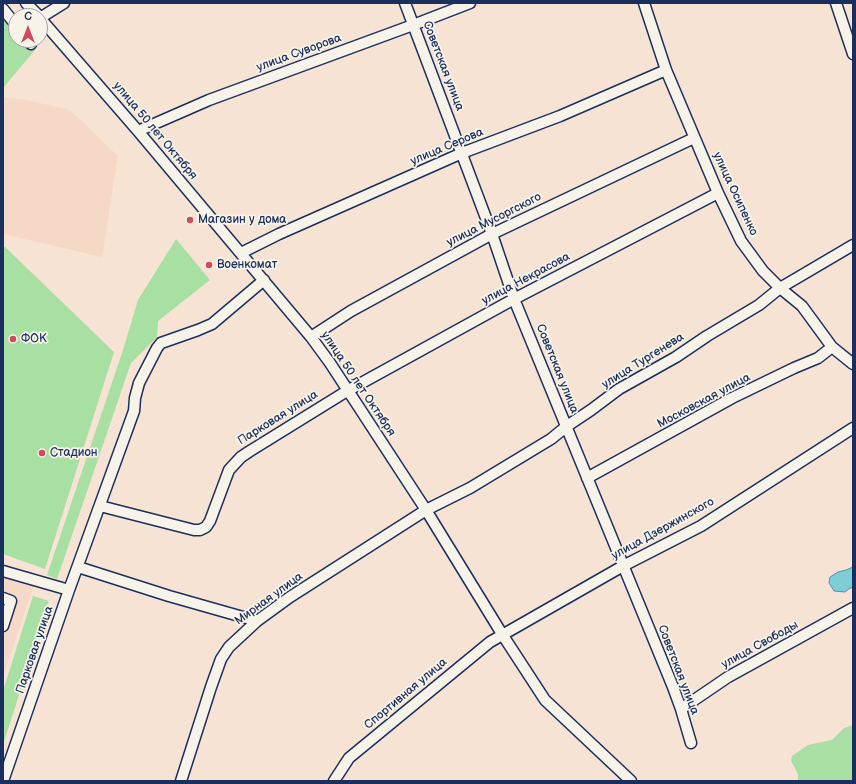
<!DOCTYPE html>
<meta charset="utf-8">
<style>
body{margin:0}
#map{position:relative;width:856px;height:784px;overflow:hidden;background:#f6e3d4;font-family:"Balsamiq Sans",sans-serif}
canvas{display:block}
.frame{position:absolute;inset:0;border:4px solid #1b2f5e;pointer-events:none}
.north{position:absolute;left:8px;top:8px;width:40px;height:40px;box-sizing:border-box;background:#f7f3e8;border:1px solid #9fa5b1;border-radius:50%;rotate:0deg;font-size:11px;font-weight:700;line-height:16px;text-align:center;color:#1b2f5e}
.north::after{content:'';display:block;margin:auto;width:14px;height:18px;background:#d1495b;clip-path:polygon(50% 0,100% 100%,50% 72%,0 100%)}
</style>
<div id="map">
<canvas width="856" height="784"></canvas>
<div class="frame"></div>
<div class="north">С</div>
</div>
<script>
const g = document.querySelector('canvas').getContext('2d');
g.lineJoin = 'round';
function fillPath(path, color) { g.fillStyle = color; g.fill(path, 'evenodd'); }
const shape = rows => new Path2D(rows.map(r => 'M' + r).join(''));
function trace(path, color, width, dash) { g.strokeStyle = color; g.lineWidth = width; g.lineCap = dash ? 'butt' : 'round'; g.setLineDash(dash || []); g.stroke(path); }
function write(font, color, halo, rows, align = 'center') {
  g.font = font + ' "Balsamiq Sans",sans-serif'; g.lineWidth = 3.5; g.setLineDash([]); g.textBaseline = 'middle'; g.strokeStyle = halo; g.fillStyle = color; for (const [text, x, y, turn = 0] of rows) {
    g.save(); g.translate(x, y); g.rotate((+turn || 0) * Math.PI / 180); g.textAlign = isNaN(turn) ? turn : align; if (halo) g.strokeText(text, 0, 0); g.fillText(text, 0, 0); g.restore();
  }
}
fillPath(shape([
 [3,97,22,99,70,110,118,156,102,257,3,234],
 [3,575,34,585,3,676]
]), '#f5d8c6');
fillPath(shape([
 [3,9,16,25,16,40,28,40,35,50,3,88],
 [176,239,210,280,158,321,157,337,131,363,57,579,47,575,123,350,138,300],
 [3,245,114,352,45,569,3,554],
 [33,596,49,601,3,745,3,691],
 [853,725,853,781,798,781,798,774,791,761,792,756,808,745,832,740,844,728]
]), '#a8dfa2');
const water = shape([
 [853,567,853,588,850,588,845,592,834,591,829,583,830,577,838,572,846,570,853,567]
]);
fillPath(water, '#7eced8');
trace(water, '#568ea7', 1);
const minor = shape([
 [26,3,39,16],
 [405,3,492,234,514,299,673,687,681,709,691,743],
 [644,3,666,70,718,193,741,241,763,271,780,288,802,306,832,347,853,364],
 [836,3,853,54],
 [3,9,16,25],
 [40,18,138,131,311,337,330,363,426,510,502,634,545,700,631,781],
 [40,18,64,3],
 [28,40,31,44],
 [138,131,209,100,413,25,470,3],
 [241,253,279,234,462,153,560,116,666,70],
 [311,337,351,311,492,234,694,138],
 [587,478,732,398,794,368,818,358,832,347],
 [100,506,194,530,200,530,206,527,210,521,229,470,241,457,250,451,347,391,514,299,718,193],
 [78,567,169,596,257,621],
 [3,571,69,590],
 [3,598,11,601,3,626],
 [681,709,728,677,853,608],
 [3,781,69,590,134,411,135,398,139,383,157,348,161,343,198,330,212,324,264,280],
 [181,781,211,687,221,659,229,647,257,621,290,597,426,510,470,488,551,439,567,426,591,410,619,389,676,357,707,336,759,305,780,288,853,245],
 [334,781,349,758,490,642,623,566,701,526,853,428]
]);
trace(minor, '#1b2f5e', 13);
trace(minor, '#f7f3e8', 10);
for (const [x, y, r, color] of [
 [190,220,4,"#d1495b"],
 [209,265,4,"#d1495b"],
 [13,339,4,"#d1495b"],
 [42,453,4,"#d1495b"]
]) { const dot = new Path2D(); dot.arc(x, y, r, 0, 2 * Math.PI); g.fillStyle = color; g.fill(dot); trace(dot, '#f7f3e8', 1.5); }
write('12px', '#1b2f5e', '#f7f3e8', [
 ["улица Суворова",299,53,-20],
 ["Советская улица",443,66,69],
 ["улица 50 лет Октября",155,131,50],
 ["улица Серова",447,147,-23],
 ["улица Осипенко",735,194,65],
 ["улица Мусоргского",494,220,-27],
 ["улица Некрасова",526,279,-28],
 ["улица Тургенева",643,361,-32],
 ["Советская улица",557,369,68],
 ["улица 50 лет Октября",358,384,56],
 ["Московская улица",704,401,-28],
 ["Парковая улица",278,418,-32],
 ["улица Дзержинского",663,529,-29],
 ["Мирная улица",269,599,-36],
 ["улица Свободы",760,645,-29],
 ["Парковая улица",35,650,-71],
 ["Советская улица",678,670,69],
 ["Спортивная улица",406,694,-40]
]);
write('12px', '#1b2f5e', '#f7f3e8', [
 ["Магазин у дома",198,220],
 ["Военкомат",217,265],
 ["ФОК",21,339],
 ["Стадион",50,453]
], 'left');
</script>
